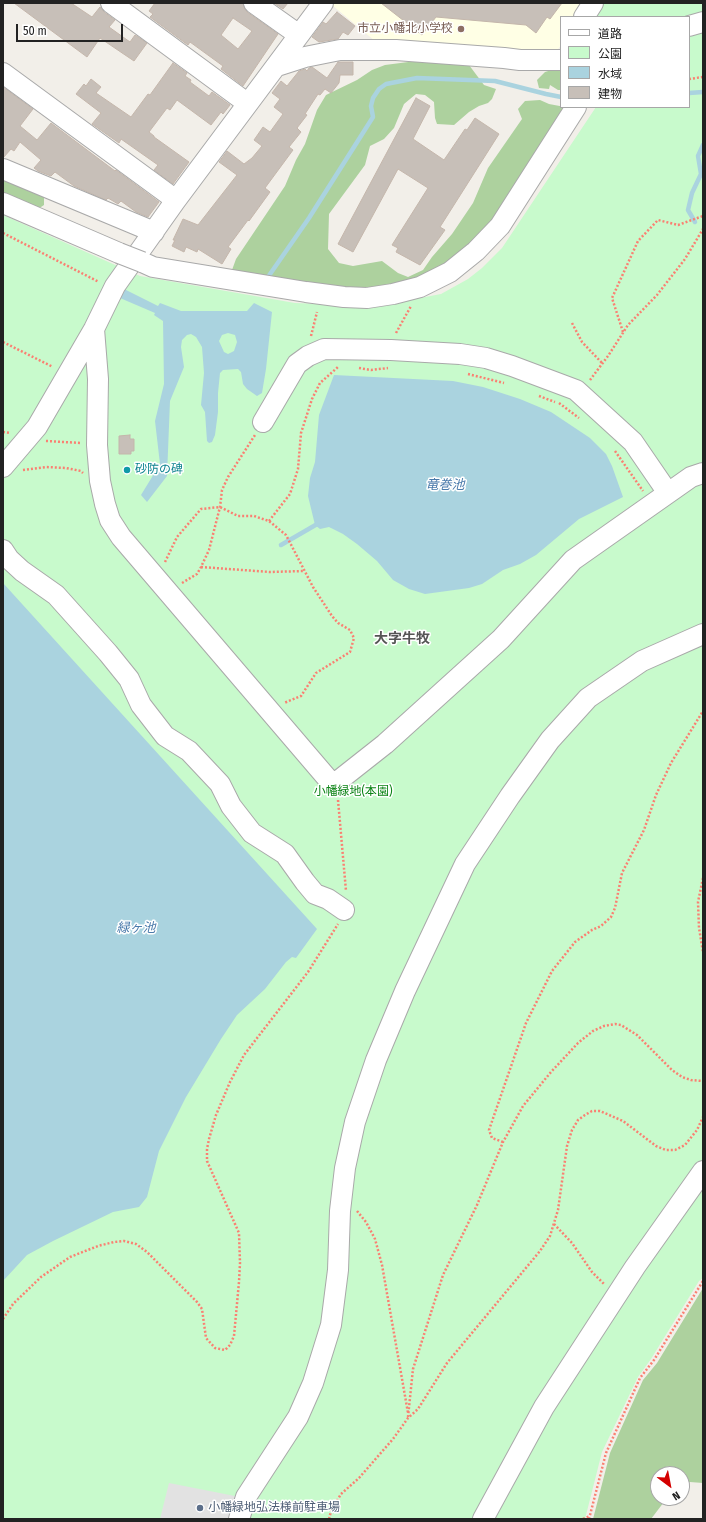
<!DOCTYPE html>
<meta charset="utf-8">
<style>
body{margin:0}
#map{position:relative;width:706px;height:1522px;overflow:hidden;background:#f2efe9;font-family:"Fira Sans Condensed","Noto Sans JP",sans-serif}
canvas{display:block}
.frame{position:absolute;inset:0;border:4px solid #222;pointer-events:none}
.legend{position:absolute;left:560px;top:16px;width:130px;height:92px;box-sizing:border-box;background:#fff;border:1px solid #a7a7a7;margin:0;padding:5px 7px;list-style:none;font-size:12px;color:#222}
.legend li{display:flex;align-items:center;gap:8px;height:20px}
.legend b{width:20px;border:1px solid #a7a7a7}
.north{position:absolute;left:650px;top:1466px;width:40px;height:40px;box-sizing:border-box;background:#fff;border:1px solid #a7a7a7;border-radius:50%;rotate:148deg;font-size:11px;font-weight:700;line-height:16px;text-align:center;color:#222}
.north::after{content:'';display:block;margin:auto;width:14px;height:18px;background:#d40000;clip-path:polygon(50% 0,100% 100%,50% 72%,0 100%)}
.scale{position:absolute;left:16px;top:24px;width:107px;height:18px;box-sizing:border-box;border:2px solid #222;border-top:0;padding-left:5px;font-size:12px;line-height:14px;white-space:nowrap;color:#222;-webkit-text-stroke:3px #fff;paint-order:stroke}
</style>
<div id="map">
<canvas width="706" height="1522"></canvas>
<div class="frame"></div>
<ul class="legend">
<li><b style="height:5px;background:#fff"></b>道路</li>
<li><b style="height:11px;background:#c8facc"></b>公園</li>
<li><b style="height:11px;background:#aad3df"></b>水域</li>
<li><b style="height:11px;background:#c7bfb8"></b>建物</li>
</ul>
<div class="north">N</div>
<div class="scale">50 m</div>
</div>
<script>
const g = document.querySelector('canvas').getContext('2d');
g.lineJoin = 'round';
function fillPath(path, color) { g.fillStyle = color; g.fill(path, 'evenodd'); }
const shape = rows => new Path2D(rows.map(r => 'M' + r).join(''));
function trace(path, color, width, dash) { g.strokeStyle = color; g.lineWidth = width; g.lineCap = dash ? 'butt' : 'round'; g.setLineDash(dash || []); g.stroke(path); }
function write(font, color, halo, rows, align = 'center') {
  g.font = font + ' "Fira Sans Condensed","Noto Sans JP",sans-serif'; g.lineWidth = 3; g.setLineDash([]); g.textBaseline = 'middle'; g.strokeStyle = halo; g.fillStyle = color; for (const [text, x, y, turn = 0] of rows) {
    g.save(); g.translate(x, y); g.rotate((+turn || 0) * Math.PI / 180); g.textAlign = isNaN(turn) ? turn : align; if (halo) g.strokeText(text, 0, 0); g.fillText(text, 0, 0); g.restore();
  }
}
fillPath(shape([
 [334,3,590,3,580,17,561,17,561,45,554,55,375,41,332,5]
]), '#ffffe5');
fillPath(shape([
 [416,61,469,65,484,85,496,89,492,99,488,103,479,106,469,112,454,125,437,124,435,118,434,102,425,95,416,94,404,104,394,128,384,139,370,146,365,165,329,214,328,249,339,263,353,266,382,261,398,273,408,277,423,270,432,257,452,234,473,203,488,168,522,119,518,109,525,101,540,100,549,104,565,107,491,224,456,259,433,274,389,287,353,288,297,283,232,270,236,259,285,186,296,160,305,144,317,110,326,95,357,80,372,70,385,65],
 [561,67,561,90,558,90,550,85,549,89,539,88,537,80,545,72],
 [3,178,44,195,44,205,38,209,3,194],
 [703,1288,703,1483,690,1482,682,1487,682,1474,658,1474,658,1498,667,1498,651,1519,593,1519,610,1453,643,1380,657,1363]
]), '#add19e');
fillPath(shape([
 [596,3,703,3,703,1278,699,1281,651,1359,638,1377,602,1452,585,1519,3,1519,3,215,140,276,295,303,378,306,441,294,468,279,482,268,502,248,596,107,689,107,689,17,587,17]
]), '#c8facc');
fillPath(shape([
 [169,1483,240,1497,234,1519,160,1519]
]), '#e2e2e2');
fillPath(shape([
 [124,289,158,306,160,303,181,311,247,311,254,303,272,312,266,369,262,393,257,396,247,389,243,384,241,372,238,369,223,370,220,373,218,393,218,412,215,435,212,442,209,443,207,441,205,412,201,405,204,373,202,347,196,337,191,334,187,335,182,340,181,347,184,367,170,401,167,476,147,502,141,495,160,464,155,421,164,384,163,321,154,315,155,313,120,298],
 [228,333,235,335,237,342,234,351,228,354,224,352,219,341,222,335],
 [334,375,453,381,483,387,520,399,551,412,590,438,606,454,612,466,623,497,579,519,536,555,520,564,503,570,482,584,469,588,425,594,409,589,393,580,377,561,357,544,343,534,329,527,320,529,315,525,308,496,310,478,315,462,319,415],
 [3,583,317,929,296,958,292,957,286,962,265,989,237,1015,221,1039,186,1097,159,1151,147,1197,139,1207,113,1212,53,1241,27,1255,3,1281]
]), '#aad3df');
trace(shape([
 [689,93,703,92],
 [695,222,688,210,692,193,701,174,698,156,703,145],
 [268,277,309,218,373,117,371,106,373,98,379,89,386,84,417,78,495,81,546,94,561,97],
 [281,545,319,523]
]), '#aad3df', 4.5);
const building = shape([
 [14,3,71,3,92,17,100,7,104,12,115,20,109,27,130,42,135,35,147,43,134,61,100,38,87,57,14,3],
 [155,3,243,3,244,8,247,12,278,34,243,86,221,69,223,66,190,42,188,45,150,17,153,14,149,11,155,3],
 [233,18,252,31,238,49,221,35,233,18],
 [274,3,288,3,283,9,274,3],
 [381,3,562,3,550,19,547,17,536,33,526,25,436,17,422,35,381,3],
 [337,12,355,26,348,35,343,32,338,39,319,42,312,37,323,22,326,24,337,12],
 [338,62,353,62,353,75,340,75,339,83,331,93,325,89,320,95,318,94,305,114,307,115,297,128,301,132,289,147,293,150,265,188,270,192,249,221,248,220,228,247,231,249,222,264,198,249,197,252,186,247,184,252,172,246,175,240,173,240,183,219,198,225,237,175,219,162,227,151,244,164,252,158,262,146,254,140,263,127,270,132,283,114,274,107,280,99,272,93,281,81,287,86,299,71,305,69,307,71,309,68,312,67,327,78,338,62],
 [173,63,187,73,185,76,191,80,190,82,209,96,212,92,230,105,223,114,221,112,211,125,177,100,170,110,167,108,149,132,154,136,154,137,189,162,173,184,154,170,158,165,121,139,119,143,92,124,101,113,76,94,84,84,86,86,91,79,101,87,96,93,131,117,148,94,150,95,173,63],
 [3,87,33,109,20,126,37,140,51,123,115,171,116,170,159,202,148,217,136,212,121,201,118,204,108,198,106,200,74,186,55,172,51,176,38,171,34,168,41,160,20,142,14,151,11,149,3,158,3,87],
 [416,98,430,106,413,139,444,160,465,129,467,130,475,118,499,134,440,227,445,230,420,265,396,252,398,248,392,245,428,188,398,169,353,252,338,244,416,98],
 [130,435,130,439,134,439,134,451,131,451,131,454,119,454,119,436,130,435]
]);
fillPath(building, '#c7bfb8');
trace(building, '#c4b6ab', 1);
const minor = shape([
 [111,3,247,103],
 [254,3,299,35],
 [584,17,593,3],
 [689,26,703,22],
 [277,66,305,57,340,50,396,50,504,58,520,60,561,60],
 [3,73,176,200],
 [3,169,154,232],
 [3,203,119,253],
 [142,262,153,267,306,292,344,297,367,298,393,294,420,287,450,272,476,251,500,226,576,107],
 [94,329,98,379,97,445,100,481,105,504,110,520,121,537,333,785,385,744,501,639,573,560,691,477,703,473],
 [263,422,297,364,308,356,324,349,391,350,460,354,486,358,512,366,576,390,633,442,668,493],
 [3,467,37,427,94,329,115,286,176,200,323,3],
 [3,550,9,559,22,571,56,595,108,653,129,679,141,705,165,736,189,751,220,784,231,806,252,833,285,854,305,882,315,894,328,899,344,910],
 [239,1519,246,1497,298,1417,313,1383,331,1325,338,1270,340,1211,345,1168,355,1122,376,1060,405,991,465,864,510,796,550,740,588,698,642,661,703,634],
 [483,1519,544,1407,635,1267,703,1171]
]);
trace(minor, '#a9a9a9', 22);
trace(shape([
 [689,79,703,77],
 [3,233,99,282],
 [572,323,582,342,602,363],
 [623,332,612,298,638,241,658,220,678,225,703,216],
 [396,333,411,306],
 [311,336,317,312],
 [3,342,53,367],
 [359,368,371,370,388,368],
 [468,374,504,383],
 [590,380,608,356,628,325,657,295,685,259,703,229],
 [539,396,555,402],
 [559,403,579,418],
 [3,432,10,433],
 [46,441,81,443],
 [615,451,643,491],
 [23,470,46,467,66,468,81,471,83,473],
 [269,521,290,494,298,469,301,433,312,399,320,383,338,367],
 [165,562,177,537,201,509,220,507,238,516,254,516,269,521,286,535,313,587,332,616,338,623,350,630,354,638,350,652,316,673,301,696,284,703],
 [201,567,270,572,304,571],
 [182,583,197,574,201,567,209,550,220,507,222,490,228,477,255,435],
 [338,800,346,891],
 [703,878,698,902,699,928,703,952],
 [503,1142,492,1138,489,1130,526,1023,552,971,575,942,592,930,601,926,611,917,615,908,622,873,644,830,656,795,671,763,703,711],
 [357,1211,366,1222,375,1239,382,1265,408,1413],
 [554,1224,572,1243,592,1272,604,1284],
 [3,1319,13,1304,41,1277,70,1257,98,1246,114,1242,124,1241,136,1244,147,1252,197,1302,202,1309,206,1338,215,1348,225,1350,230,1345,234,1336,239,1282,240,1263,239,1233,207,1161,207,1149,209,1139,216,1115,230,1082,244,1055,308,972,338,924],
 [408,1417,413,1369,443,1275,477,1205,503,1142,523,1106,551,1072,578,1043,593,1031,604,1026,615,1024,621,1025,637,1035,672,1070,682,1077,691,1080,703,1081],
 [329,1519,331,1511,341,1494,359,1478,393,1439,408,1418,418,1409,447,1363,540,1251,550,1236,558,1210,567,1146,572,1130,578,1120,585,1115,592,1111,600,1111,623,1121,656,1146,666,1150,675,1150,685,1145,697,1130,703,1117],
 [583,1519,590,1516],
 [589,1519,606,1453,640,1378,654,1360,703,1281]
]), '#fa8072', 2.5, [2, 2]);
trace(minor, '#fff', 20);
const minorBridge = shape([
 [119,253,142,262]
]);
trace(minorBridge, '#a9a9a9', 22, []);
trace(minorBridge, '#fff', 20);
for (const [x, y, r, color] of [
 [461,29,4,"#8d6e63"],
 [127,470,4,"#0f9aa8"],
 [200,1508,4,"#5c6f8a"]
]) { const dot = new Path2D(); dot.arc(x, y, r, 0, 2 * Math.PI); g.fillStyle = color; g.fill(dot); trace(dot, '#fff', 1.5); }
write('12px', '#785e54', '#fff', [
 ["市立小幡北小学校",453,29]
], 'right');
write('12px', '#0d838f', '#fff', [
 ["砂防の碑",135,470]
], 'left');
write('12px', '#0c8416', '#fff', [
 ["小幡緑地(本園)",353,792]
]);
write('12px', '#4e5e75', '#fff', [
 ["小幡緑地弘法様前駐車場",208,1508]
], 'left');
write('italic 13px', '#4a7aab', '#fff', [
 ["竜巻池",445,485],
 ["緑ヶ池",136,928]
]);
write('bold 14px', '#555', '#fff', [
 ["大字牛牧",402,639]
]);
</script>
